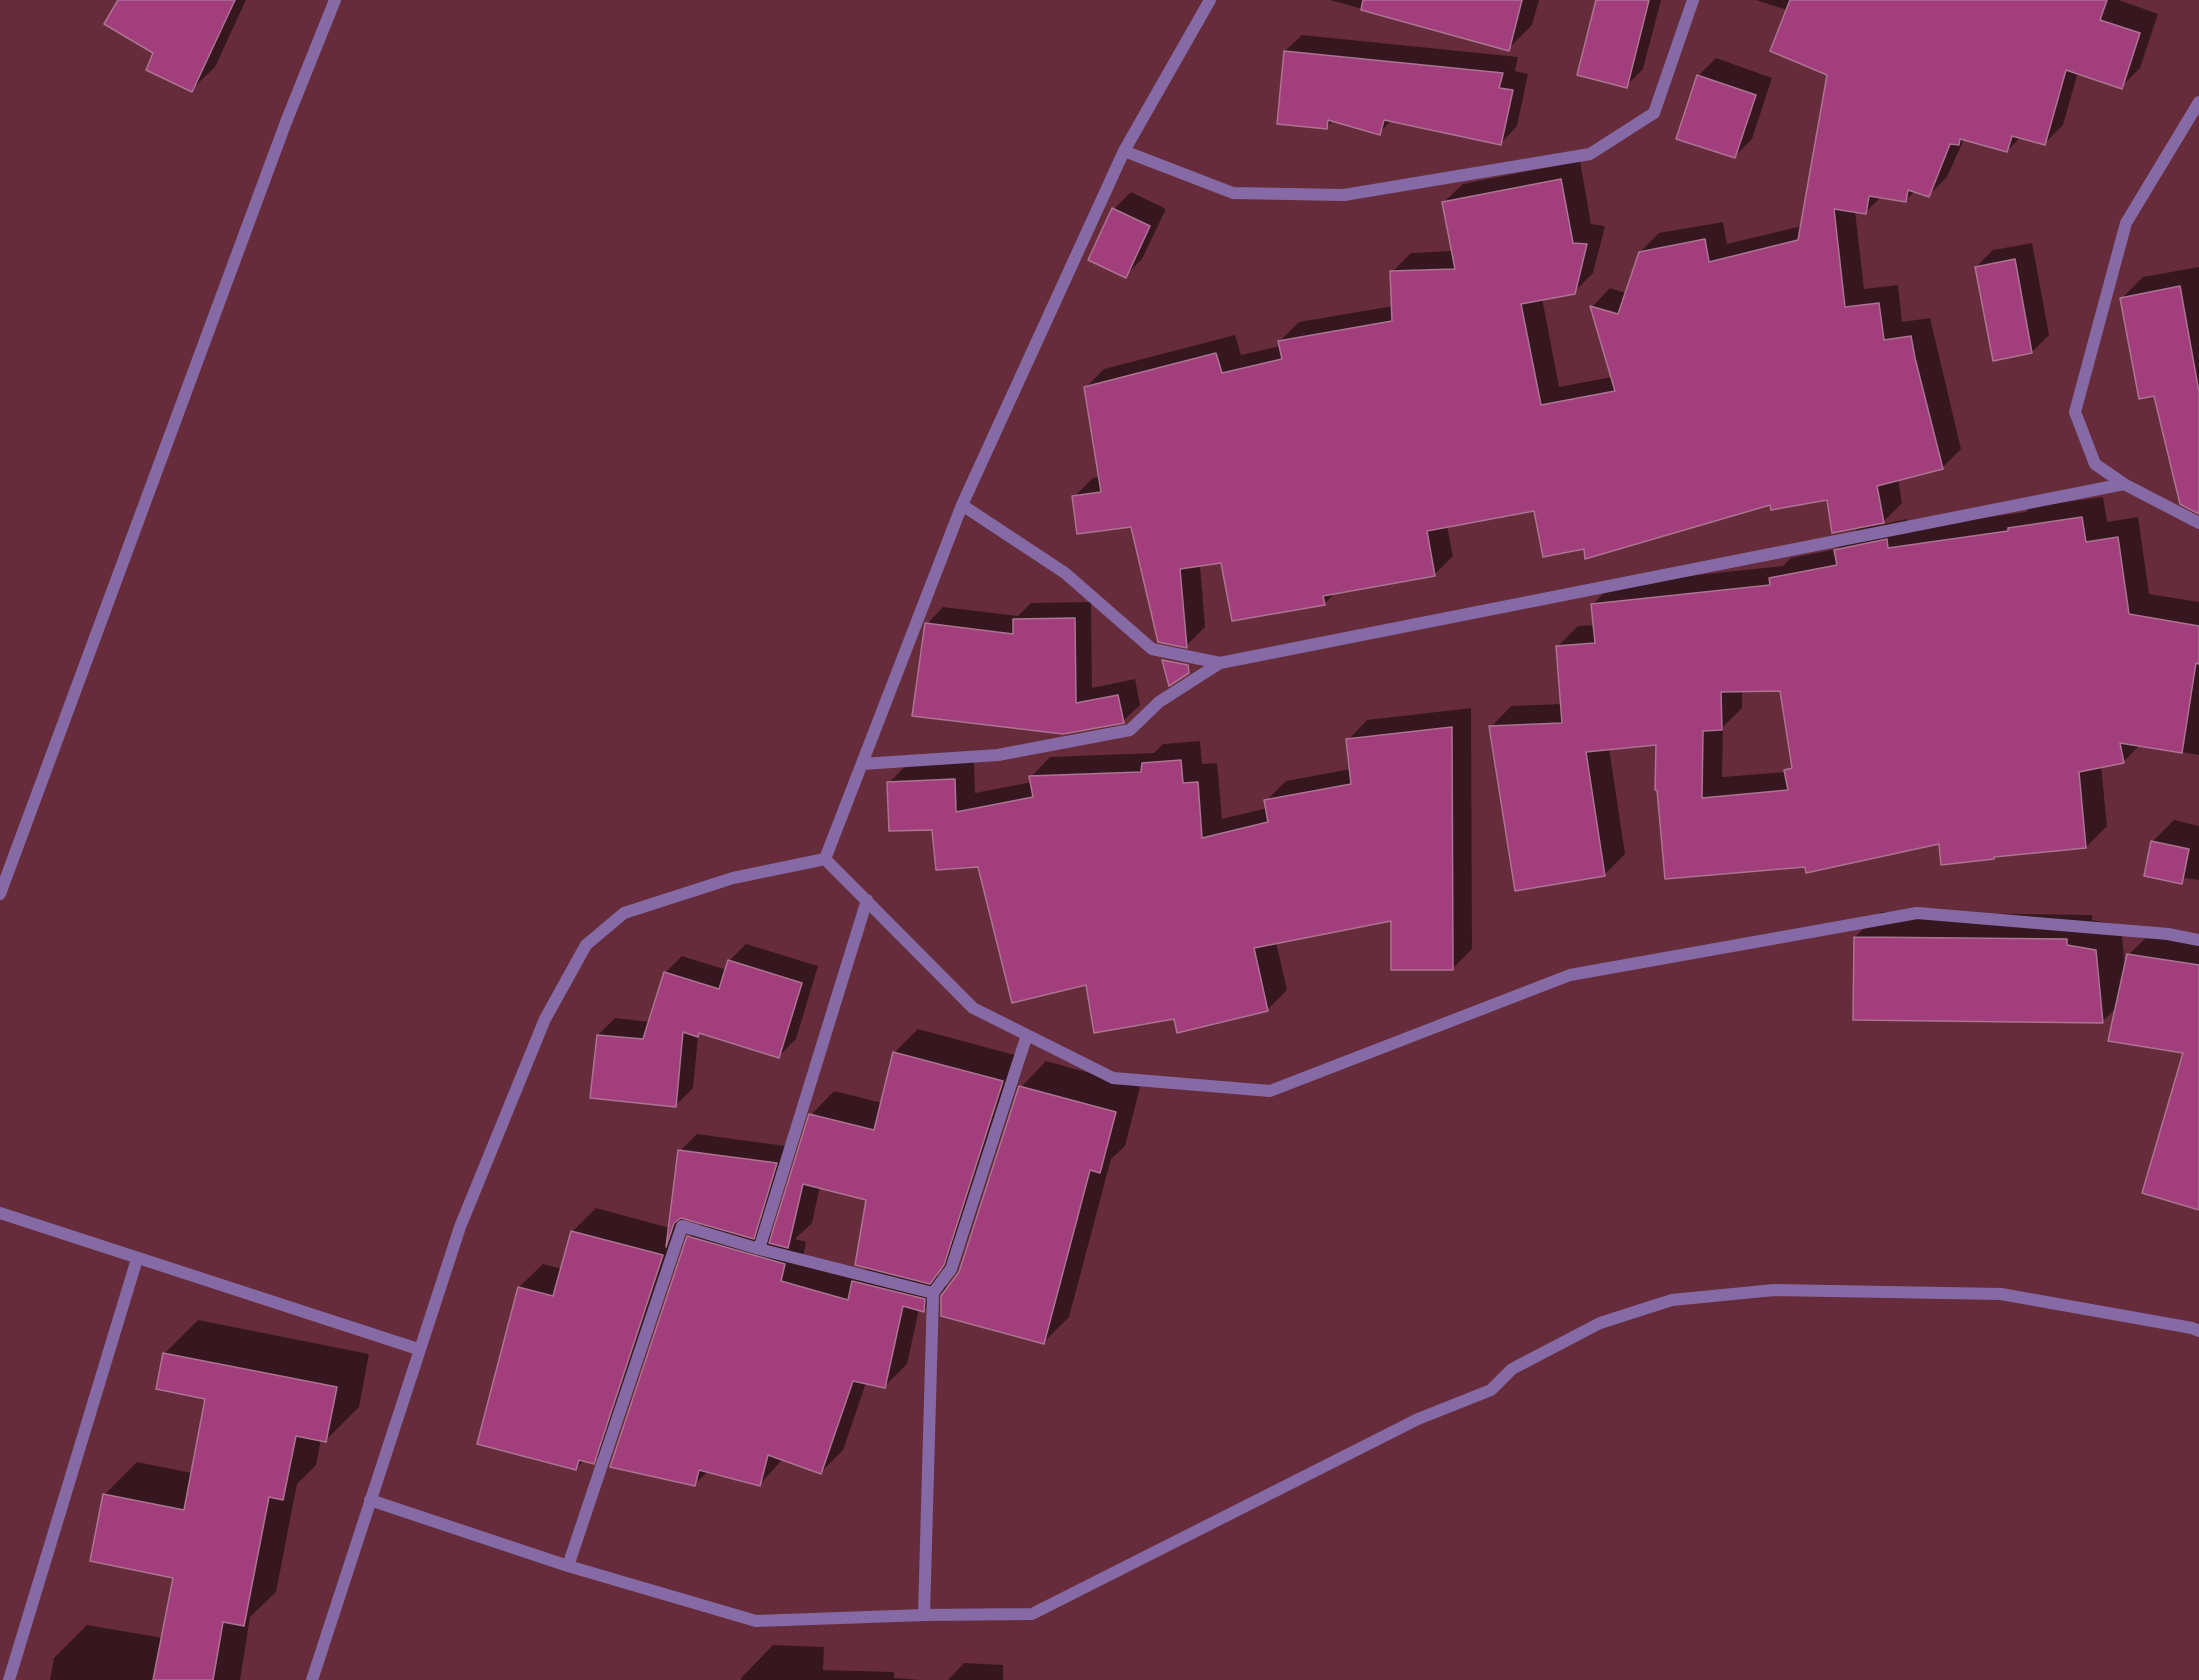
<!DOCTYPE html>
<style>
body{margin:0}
canvas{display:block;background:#662c3b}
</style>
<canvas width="2199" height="1680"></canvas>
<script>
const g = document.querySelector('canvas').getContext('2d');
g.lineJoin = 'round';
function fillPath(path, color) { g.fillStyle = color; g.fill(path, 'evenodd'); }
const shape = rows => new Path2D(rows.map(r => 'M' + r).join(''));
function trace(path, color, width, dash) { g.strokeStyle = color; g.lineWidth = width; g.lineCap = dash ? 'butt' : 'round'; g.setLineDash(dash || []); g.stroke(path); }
fillPath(shape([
 [119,0,246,0,215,67,191,90,155,53],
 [1330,0,1539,0,1532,25,1508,49],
 [1598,0,1661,0,1643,69,1626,86],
 [1756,0,2119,0,2158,14,2140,68,2121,87,2078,72,2063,125,2045,143,2021,137,2007,151,1964,139,1947,177,1928,196,1915,191,1906,200,1881,197,1865,213,1855,211,1864,289,1898,285,1902,322,1930,318,1961,449,1942,468,1898,479,1902,503,1880,525,1907,519,1909,528,2026,512,2030,507,2103,497,2107,522,2138,517,2149,594,2199,602,2199,755,2140,745,2123,762,2101,766,2107,826,2086,847,1996,855,1994,858,1940,842,1806,865,1666,877,1657,743,1609,748,1625,854,1604,875,1491,727,1511,706,1562,704,1557,647,1578,626,1595,625,1592,605,1613,584,1783,566,1791,558,1837,549,1860,526,1828,498,1771,503,1586,547,1535,509,1447,526,1453,556,1434,575,1336,592,1324,604,1222,562,1200,565,1205,627,1186,646,1132,525,1074,497,1093,478,1100,477,1085,388,1104,369,1235,335,1241,355,1281,346,1280,341,1299,322,1393,306,1392,272,1411,253,1453,251,1444,202,1463,184,1580,161,1591,224,1605,226,1593,273,1574,292,1542,298,1559,387,1612,377,1592,307,1610,288,1626,293,1640,252,1659,233,1723,222,1727,244,1802,226,1828,74,1787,10],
 [1742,690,1782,690,1793,764,1786,772,1722,777,1723,727,1742,708],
 [1302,35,1518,57,1515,71,1528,74,1517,126,1501,143,1392,120,1379,133,1334,120,1327,127,1285,51],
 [1716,58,1772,78,1752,139,1735,156,1678,138,1699,75],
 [1131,192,1166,209,1142,259,1125,276,1090,259,1114,209],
 [2032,243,2049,335,2032,352,1976,267,1993,250],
 [2199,267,2199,477,2155,394,2122,298,2143,277],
 [1091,602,1092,688,1135,679,1140,705,1123,721,1063,733,927,624,943,607,1018,616,1031,603],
 [1471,708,1472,949,1452,969,1392,919,1276,942,1287,990,1267,1010,1175,1018,1087,983,979,865,934,828,889,783,908,763,974,760,975,793,1032,782,1031,777,1050,757,1154,753,1163,744,1200,741,1202,764,1217,763,1222,819,1267,808,1266,801,1286,781,1351,769,1348,740,1367,720],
 [2174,820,2199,826,2199,880,2185,878,2181,882,2145,875,2153,841],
 [1881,912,2092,915,2092,920,2121,925,2125,968,2128,955,2151,933,2199,940,2199,1201,2185,1051,2117,1007,2102,1022,1855,937],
 [746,944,818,966,796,1039,779,1056,701,1032,698,1036,693,1088,676,1105,598,1035,615,1018,650,1022,665,973,682,956,727,970,729,961],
 [918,1029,1026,1058,967,1240,953,1258,937,1275,946,1277,946,1288,924,1310,919,1309,907,1364,884,1387,866,1383,843,1450,820,1473,783,1459,760,1484,708,1471,695,1484,689,1237,703,1223,686,1218,617,1438,593,1462,584,1460,576,1469,519,1287,543,1264,562,1269,572,1232,596,1208,670,1228,680,1151,697,1134,793,1147,761,1229,774,1233,811,1115,834,1091,882,1103,895,1052],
 [820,1186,868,1199,868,1267,860,1275,803,1258,806,1242,795,1239,812,1223],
 [1046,1061,1140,1087,1125,1146,1111,1159,1069,1317,1043,1343,960,1272,1021,1087],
 [198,1320,369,1354,359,1407,326,1440,321,1439,316,1465,297,1484,276,1592,250,1617,240,1680,50,1680,54,1658,87,1625,163,1638,175,1577,104,1495,137,1462,192,1473,207,1398,165,1353],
 [773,1645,824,1647,823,1670,894,1672,894,1678,921,1680,741,1680,741,1678],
 [964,1663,1003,1665,1003,1680,948,1680]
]), '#0007');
const building = shape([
 [118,0,235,0,192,92,146,70,153,53,104,24,118,0],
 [1363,0,1522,0,1509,51,1361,10,1363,0],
 [1596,0,1649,0,1627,88,1577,75,1596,0],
 [1790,0,2107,0,2100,20,2140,33,2122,89,2066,70,2045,145,2012,136,2007,152,1960,139,1959,145,1950,144,1929,197,1908,190,1906,202,1869,196,1866,214,1834,209,1845,307,1879,303,1884,340,1911,336,1915,358,1943,469,1877,486,1884,523,1832,533,1827,500,1771,510,1770,505,1585,559,1584,549,1543,557,1534,511,1427,531,1435,576,1323,596,1325,605,1232,621,1221,563,1180,569,1187,648,1158,642,1131,527,1077,534,1072,496,1101,492,1084,387,1216,353,1222,373,1282,359,1278,341,1392,321,1390,271,1455,269,1442,202,1561,179,1573,243,1587,244,1575,294,1521,304,1541,405,1615,391,1590,306,1618,314,1639,252,1705,239,1709,262,1798,240,1827,75,1770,51,1790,0],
 [1284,51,1503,73,1499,88,1513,90,1501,145,1384,120,1380,135,1328,120,1327,129,1277,124,1284,51],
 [1697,75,1756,95,1735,158,1676,139,1697,75],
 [1112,208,1150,226,1126,278,1088,260,1112,208],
 [2015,259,2032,353,1993,361,1975,267,2015,259],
 [2180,286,2199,392,2199,514,2180,504,2154,396,2139,399,2120,298,2180,286],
 [2082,517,2086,542,2118,537,2129,614,2199,626,2199,664,2196,663,2182,753,2120,743,2124,763,2079,772,2086,848,1994,857,1994,859,1941,865,1939,844,1806,873,1805,867,1665,879,1657,790,1655,790,1656,745,1586,752,1605,876,1515,891,1489,726,1562,723,1556,646,1595,643,1591,604,1770,585,1769,578,1837,565,1834,550,1887,539,1888,548,2008,531,2008,528,2082,517],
 [1780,691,1792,768,1784,770,1788,790,1702,798,1703,731,1722,730,1721,692,1780,691],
 [1075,618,1076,703,1118,695,1124,723,1063,734,912,716,925,623,1013,634,1013,619,1075,618],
 [1162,660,1188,665,1189,673,1169,686,1162,660],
 [1452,727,1453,970,1391,970,1391,921,1254,948,1268,1011,1177,1033,1174,1019,1094,1033,1086,985,1012,1003,978,867,936,870,932,830,889,831,887,782,955,779,956,812,1033,797,1029,776,1141,772,1142,763,1181,760,1183,783,1198,782,1202,838,1268,822,1264,800,1351,784,1346,739,1452,727],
 [2151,841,2189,849,2182,884,2144,876,2151,841],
 [1854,937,2067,939,2067,945,2096,950,2103,1023,1853,1020,1854,937],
 [2127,954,2199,965,2199,1210,2142,1193,2183,1053,2108,1041,2127,954],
 [728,960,802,983,779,1058,699,1033,698,1037,683,1032,676,1107,590,1098,597,1035,643,1039,664,972,719,989,728,960],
 [893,1052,1003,1081,944,1265,930,1284,855,1265,866,1200,803,1184,788,1248,769,1243,809,1114,874,1130,893,1052],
 [1019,1086,1116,1112,1100,1173,1090,1170,1044,1344,941,1316,941,1296,959,1272,1019,1086],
 [678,1150,777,1163,754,1239,681,1218,674,1223,666,1247,678,1150],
 [571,1231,663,1255,594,1464,579,1460,576,1470,477,1444,518,1287,553,1296,571,1231],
 [687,1236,785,1264,781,1281,848,1300,852,1281,925,1299,924,1312,903,1306,885,1388,853,1381,821,1474,768,1455,760,1486,699,1470,695,1486,610,1467,687,1236],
 [163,1353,337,1387,326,1442,296,1436,283,1500,269,1497,244,1626,223,1622,213,1680,153,1680,173,1578,90,1561,103,1494,184,1510,205,1399,156,1389,163,1353]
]);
fillPath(building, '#a23e7b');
trace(building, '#ad7393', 1.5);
trace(shape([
 [2199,102,2126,223,2075,412,2095,464,2124,484,2199,523],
 [1124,151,1233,193,1344,195,1590,154,1654,113,1693,0],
 [1220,663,2124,484],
 [862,764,998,755,1130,730,1159,702,1220,663,1152,649,1065,573,962,505],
 [825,859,973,1008,1113,1078,1270,1091,1570,975,1917,913,2168,934,2199,940],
 [825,859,962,505,1124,151,1210,0],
 [0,894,286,122,335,0],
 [0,1213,418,1349],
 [759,1249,867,900],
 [370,1500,568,1566,756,1621,924,1615,1032,1614,1418,1419,1491,1390,1512,1369,1600,1323,1672,1300,1774,1290,2001,1294,2192,1328,2199,1331],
 [568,1566,682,1226,759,1249,933,1293],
 [924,1615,933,1293,951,1269,1027,1035],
 [9,1680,137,1259],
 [312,1680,460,1227,545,1019,586,945,624,913,733,878,825,859]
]), '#866aa5', 12);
</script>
